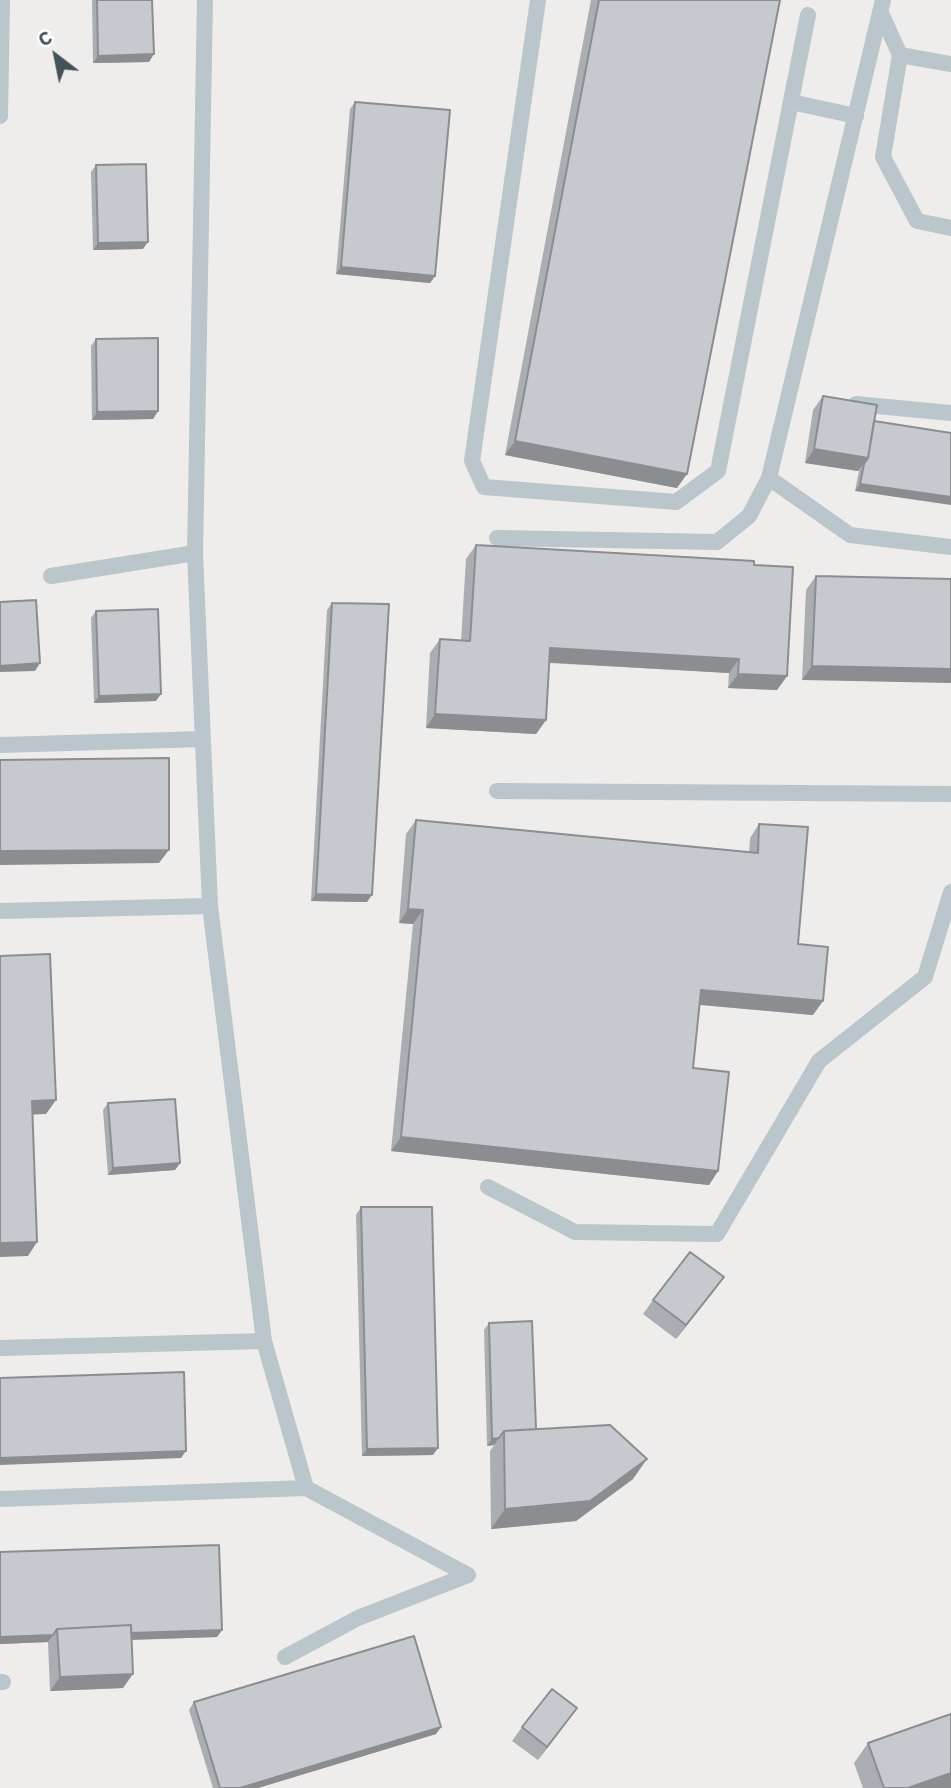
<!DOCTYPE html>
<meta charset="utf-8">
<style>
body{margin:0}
#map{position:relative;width:951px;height:1788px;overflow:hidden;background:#efecec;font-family:"IBM Plex Sans",sans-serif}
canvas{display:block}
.north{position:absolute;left:21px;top:21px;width:70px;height:70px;-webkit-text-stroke:5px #fff;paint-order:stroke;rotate:328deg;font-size:19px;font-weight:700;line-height:28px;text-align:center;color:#455159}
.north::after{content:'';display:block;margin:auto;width:24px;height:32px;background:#455159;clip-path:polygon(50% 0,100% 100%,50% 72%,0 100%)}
</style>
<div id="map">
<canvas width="951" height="1788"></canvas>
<div class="north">С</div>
</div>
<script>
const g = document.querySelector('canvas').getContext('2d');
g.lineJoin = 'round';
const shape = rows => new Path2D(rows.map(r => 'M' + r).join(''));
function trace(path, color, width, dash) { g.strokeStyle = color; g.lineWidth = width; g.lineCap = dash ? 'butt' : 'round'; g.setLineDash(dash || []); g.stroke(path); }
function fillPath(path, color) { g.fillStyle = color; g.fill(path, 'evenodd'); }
trace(shape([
 [205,0,195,553,210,906,264,1341,306,1488,468,1575,358,1618,285,1657],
 [538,0,472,461,484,487,676,502,718,471,808,15],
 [881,13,900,55,951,64],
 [900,55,883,157,917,221,951,228],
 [791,102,856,116],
 [0,116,2,0],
 [856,404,951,413],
 [769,478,850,535,951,547],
 [497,538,717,542,749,516,769,478,883,0],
 [51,576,195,553],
 [0,745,203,739],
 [497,791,951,794],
 [0,911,210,906],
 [488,1187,575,1232,717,1234,819,1061,925,977,951,892],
 [0,1348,264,1341],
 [0,1499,306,1488],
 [0,1682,3,1682]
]), '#bac5cc', 16);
fillPath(shape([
 [92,0,152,0,149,62,93,63],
 [591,0,780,0,677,488,505,455],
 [355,102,435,276,430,283,336,274,350,109],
 [96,165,143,249,93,250,91,172],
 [96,339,158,411,153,419,92,420,91,346],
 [823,396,874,421,951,433,855,491,859,471,805,463,813,410],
 [476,545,754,565,787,676,777,690,728,688,729,673,549,663,546,720,536,734,426,728,430,653,440,639,461,641,466,559],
 [816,576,951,579,802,680,806,590],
 [332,603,367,902,311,901,327,610],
 [96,611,156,701,94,703,91,618],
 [416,820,749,853,750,838,759,824,798,944,813,1015,700,1005,693,1068,718,1171,709,1185,391,1151,413,924,399,923,406,834],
 [108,1103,180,1163,175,1170,108,1175,103,1110],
 [361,1207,433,1455,362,1456,356,1215],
 [714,1291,676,1339,643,1314,653,1300],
 [489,1323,536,1429,633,1479,576,1521,491,1529,490,1451,494,1445,487,1446,484,1330],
 [0,1552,222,1630,217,1637,132,1640,123,1688,50,1691,48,1642,0,1644],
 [194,1702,441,1727,436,1734,258,1788,213,1788,189,1710],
 [577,1708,538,1760,512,1741,522,1727],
 [868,1743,951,1788,863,1788,854,1763]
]), '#aaaeb2');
fillPath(shape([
 [154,54,149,62,93,63,98,56],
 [148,242,143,249,93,250,98,243],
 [341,267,435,276,430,283,336,274],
 [158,411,153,419,92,420,97,412],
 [515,441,687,474,677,488,505,455],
 [814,449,868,458,858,471,805,463],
 [860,484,951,497,951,505,855,491],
 [550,648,739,659,729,673,540,662],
 [40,663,35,671,0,672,0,666],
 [812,666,951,669,951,683,802,680],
 [738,674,787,676,777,690,728,688],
 [161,694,156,701,94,703,99,696],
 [435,714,546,720,536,734,426,728],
 [169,850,159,863,0,865,0,851],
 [316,894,372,895,367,902,311,901],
 [408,909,423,910,413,924,399,923],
 [701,990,823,1001,813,1015,691,1004],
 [56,1100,46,1114,22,1115,32,1101],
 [401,1137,718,1171,709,1185,391,1151],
 [180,1163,175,1170,108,1175,113,1168],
 [37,1242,28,1256,0,1257,0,1243],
 [724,1277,714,1291,676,1339,686,1325],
 [499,1438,494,1445,487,1446,492,1439],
 [438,1448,433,1455,362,1456,367,1449],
 [186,1451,181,1458,0,1465,0,1458],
 [647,1459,633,1479,576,1521,491,1529,505,1509],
 [222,1630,217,1637,58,1642,58,1635],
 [53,1635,48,1642,0,1644,0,1637],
 [133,1674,123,1688,50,1691,60,1677],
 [577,1708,567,1722,538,1760,547,1747],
 [441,1727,436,1734,258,1788,240,1788],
 [951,1773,951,1788,908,1788]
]), '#8b8d91');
const building = shape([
 [97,0,152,0,154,54,98,56,97,0],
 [599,0,780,0,687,474,515,441,599,0],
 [355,102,450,110,435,276,341,267,355,102],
 [146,164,148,242,98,243,96,165,146,164],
 [158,338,158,411,97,412,96,339,158,338],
 [823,396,877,405,868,458,814,449,823,396],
 [874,421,951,433,951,497,860,484,864,464,868,458,874,421],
 [476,545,754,561,754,565,793,567,787,676,738,674,739,659,550,648,546,720,435,714,440,639,470,641,476,545],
 [816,576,951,579,951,669,812,666,816,576],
 [36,600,40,663,0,666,0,602,36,600],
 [332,603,389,604,372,895,316,894,332,603],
 [158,609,161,694,99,696,96,611,158,609],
 [169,758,169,850,0,851,0,760,169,758],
 [416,820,758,853,759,824,808,827,798,944,828,947,823,1001,701,990,693,1068,729,1072,718,1171,401,1137,423,910,408,909,416,820],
 [50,954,56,1100,32,1101,37,1242,0,1243,0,956,50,954],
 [175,1099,180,1163,113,1168,108,1103,175,1099],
 [361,1207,432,1207,438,1448,367,1449,361,1207],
 [690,1252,724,1277,686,1325,653,1300,690,1252],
 [532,1321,536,1429,504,1431,499,1438,492,1439,489,1323,532,1321],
 [184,1372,186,1451,0,1458,0,1378,184,1372],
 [610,1425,647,1459,590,1501,505,1509,504,1431,610,1425],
 [219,1545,222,1630,131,1633,131,1625,57,1629,53,1635,0,1637,0,1552,219,1545],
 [131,1625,133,1674,60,1677,57,1629,131,1625],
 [414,1636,441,1727,240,1788,220,1788,194,1702,414,1636],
 [552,1689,577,1708,547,1747,522,1727,552,1689],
 [951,1714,951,1773,908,1788,884,1788,868,1743,951,1714]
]);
fillPath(building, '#c6cacf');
trace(building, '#8b8d91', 2);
</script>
